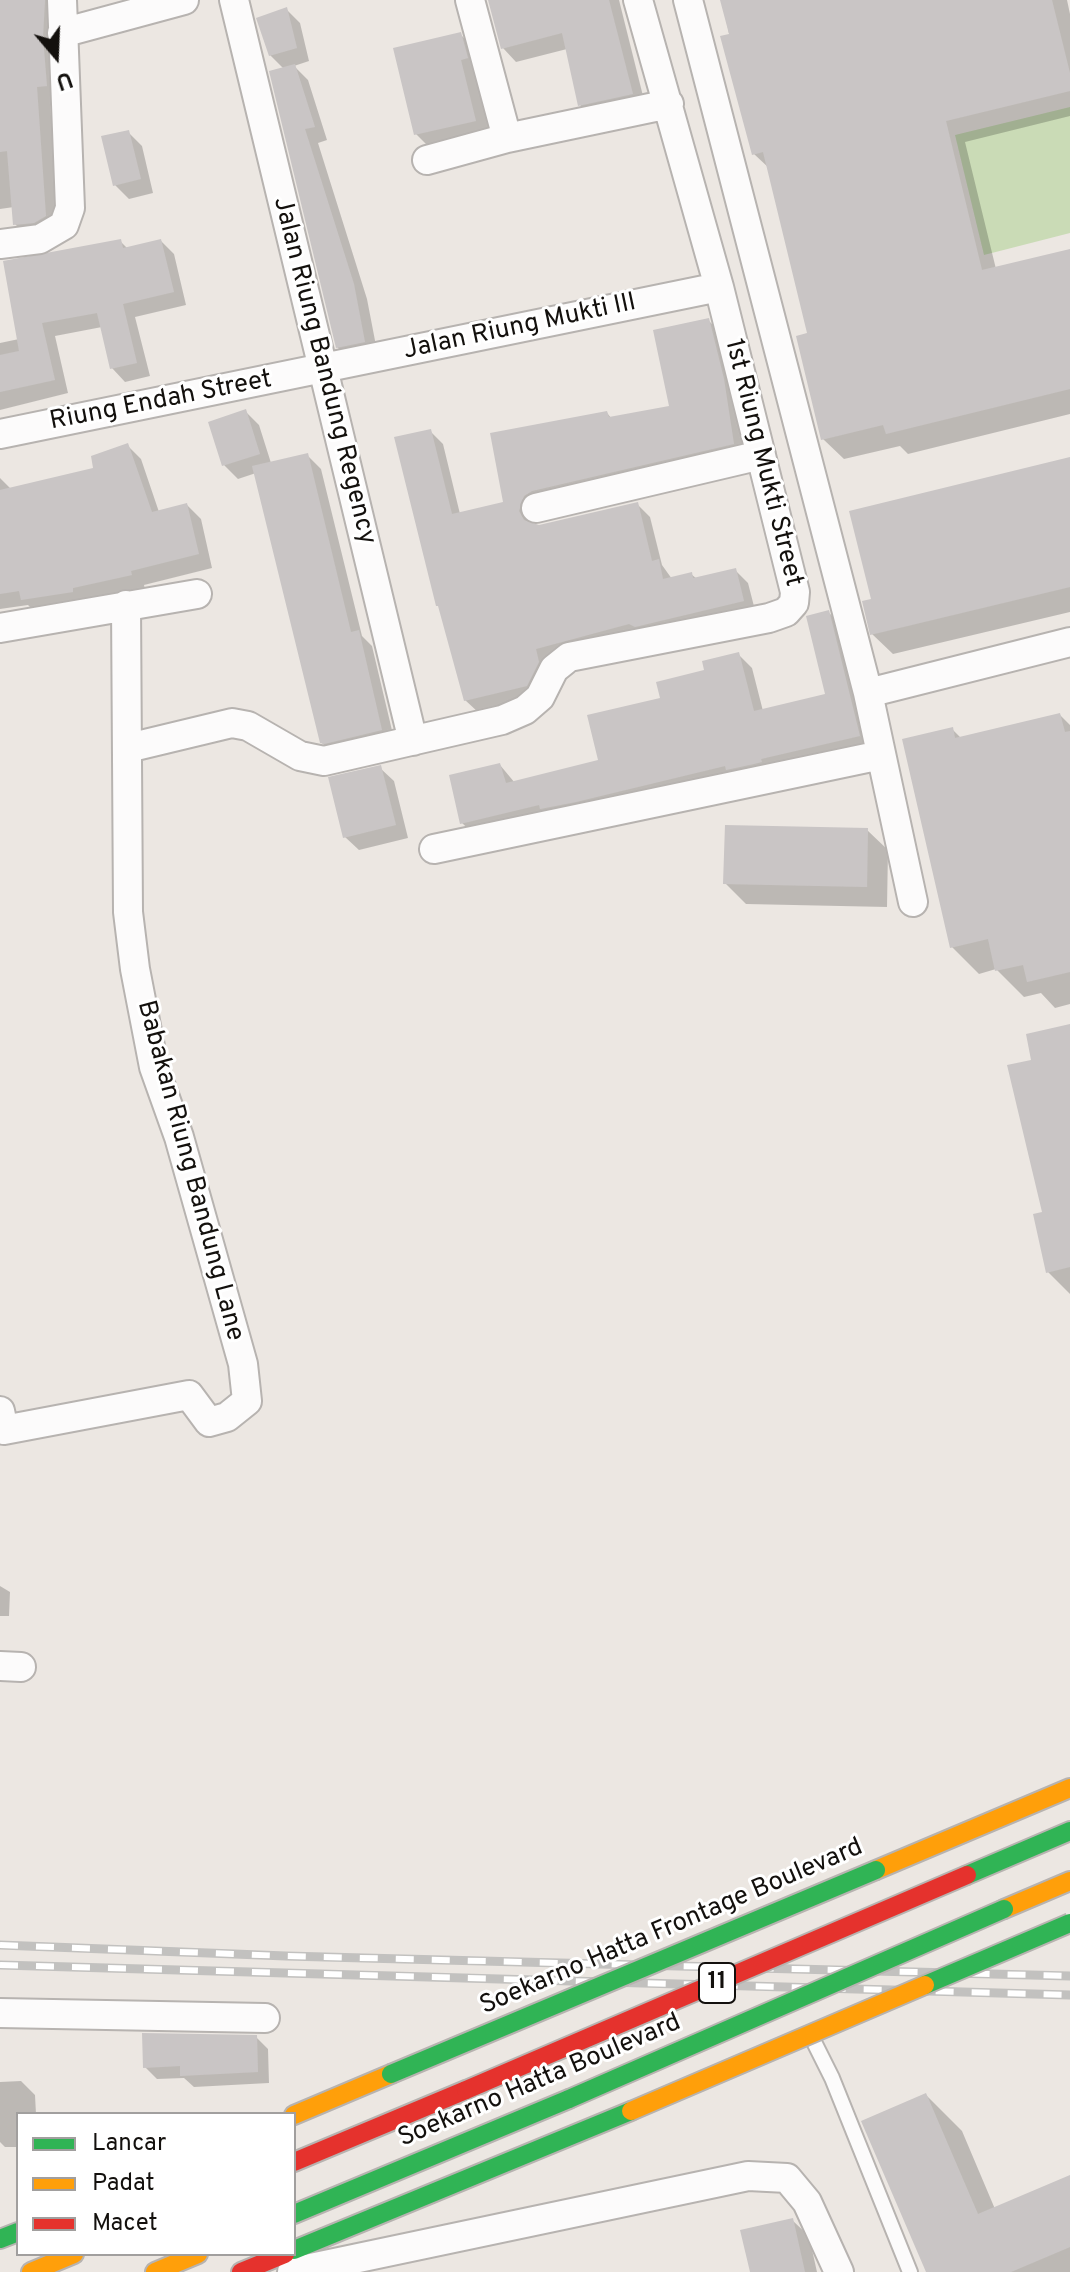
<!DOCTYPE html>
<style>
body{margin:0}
#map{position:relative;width:1070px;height:2272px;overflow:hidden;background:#ece7e2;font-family:Overpass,sans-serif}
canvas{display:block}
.legend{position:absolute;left:16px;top:2112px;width:280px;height:144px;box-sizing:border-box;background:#fff;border:2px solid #a19f9e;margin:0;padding:10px 14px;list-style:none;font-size:24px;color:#13100d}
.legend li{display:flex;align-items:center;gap:16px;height:40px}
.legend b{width:40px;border:2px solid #a19f9e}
.north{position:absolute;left:16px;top:16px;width:80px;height:80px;-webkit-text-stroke:6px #fff;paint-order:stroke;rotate:161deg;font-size:22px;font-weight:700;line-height:32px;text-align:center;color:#13100d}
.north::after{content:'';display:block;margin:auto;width:28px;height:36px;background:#13100d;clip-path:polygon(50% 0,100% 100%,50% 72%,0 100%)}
</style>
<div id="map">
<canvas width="1070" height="2272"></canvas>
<ul class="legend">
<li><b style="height:10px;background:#30b455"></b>Lancar</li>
<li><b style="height:10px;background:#ff9f0a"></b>Padat</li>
<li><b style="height:10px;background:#e5322d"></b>Macet</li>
</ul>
<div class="north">U</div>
</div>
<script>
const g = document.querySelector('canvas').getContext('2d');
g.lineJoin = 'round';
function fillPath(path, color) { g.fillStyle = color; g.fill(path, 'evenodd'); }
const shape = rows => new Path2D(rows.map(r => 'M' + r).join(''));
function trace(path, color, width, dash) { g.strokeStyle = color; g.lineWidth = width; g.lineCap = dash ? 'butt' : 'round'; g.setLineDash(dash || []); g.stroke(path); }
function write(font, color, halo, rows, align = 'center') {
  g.font = font + ' Overpass,sans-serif'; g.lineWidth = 6; g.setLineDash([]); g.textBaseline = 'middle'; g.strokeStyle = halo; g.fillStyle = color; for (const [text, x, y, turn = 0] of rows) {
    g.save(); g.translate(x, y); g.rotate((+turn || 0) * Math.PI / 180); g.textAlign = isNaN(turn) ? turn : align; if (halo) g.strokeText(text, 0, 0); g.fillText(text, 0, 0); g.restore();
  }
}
fillPath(shape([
 [1070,107,1070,233,984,255,955,135]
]), '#cadbb6');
fillPath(shape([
 [0,0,58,0,60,99,50,100,58,230,29,238,15,224,14,207,0,209],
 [507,0,619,0,646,108,594,118,580,105,567,49,516,62,503,48],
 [722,0,1067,0,1070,14,1070,116,965,142,996,269,1070,251,1070,414,908,454,900,446,844,459,823,439,809,334,770,169,754,154],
 [286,9,300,23,309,61,294,66,308,80,327,140,318,143,367,299,378,356,351,361,337,347,284,69,270,55],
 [460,34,481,55,495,141,437,155,416,134],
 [128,132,142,146,153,193,129,199,115,185],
 [120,241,128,249,161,241,174,254,186,305,135,317,150,376,125,382,112,368,102,327,55,336,68,393,0,410,0,343,19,339],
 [709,321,722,334,747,457,537,509,532,525,539,527,637,504,650,517,662,565,672,579,691,574,697,579,735,570,748,583,756,614,548,662,540,698,479,713,465,700,430,431,443,444,460,514,505,504,607,413,612,419,671,407],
 [245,411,259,425,271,463,307,455,321,469,362,636,372,646,395,743,335,756,321,742,256,473,238,479,224,465],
 [127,445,141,459,159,512,187,505,201,519,212,568,144,585,145,589,36,613,28,605,0,609,0,478,12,490,95,469],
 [1070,459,1070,612,893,654,872,634,873,601],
 [828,612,842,625,872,749,476,836,462,823,500,765,515,783,601,762,663,699,739,655,752,668,763,711,828,696],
 [1060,715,1070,725,1070,1004,1055,1008,1041,993,1024,997,996,969,979,974,952,947,952,729,961,738],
 [380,768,394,781,408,838,359,850,345,837],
 [867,830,888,850,887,907,746,904,725,883],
 [1070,1026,1070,1294,1048,1272,1034,1061],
 [0,1586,10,1592,9,1616,0,1616],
 [256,2037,268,2049,269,2083,194,2087,184,2078,157,2079,145,2067],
 [21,2081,35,2095,36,2114,18,2114,18,2147,5,2147,0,2142,0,2082],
 [926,2095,962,2131,995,2209,1070,2177,1070,2272,928,2272],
 [792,2220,809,2236,817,2272,752,2272]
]), '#0003');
fillPath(shape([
 [0,0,45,0,43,37,47,86,37,87,46,216,34,223,13,225,7,151,0,152],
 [488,0,609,0,633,94,578,106,562,33,501,49],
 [720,0,1052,0,1070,73,1070,91,946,121,982,270,1070,249,1070,389,886,434,883,425,821,440,796,336,807,333,763,152,752,155,720,36,729,34],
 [287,7,297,48,269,56,256,18],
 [461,32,468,58,461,60,476,121,414,135,393,48],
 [295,64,315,127,305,129,354,284,365,342,336,348,269,71],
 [129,130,141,179,113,186,101,136],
 [121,239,123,248,161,239,174,292,123,304,137,363,110,369,97,313,42,323,55,380,0,392,0,355,19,351,3,261],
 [709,318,724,379,734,444,532,491,524,496,519,511,524,520,539,525,638,502,652,561,659,559,663,579,692,572,693,578,736,568,744,601,635,627,629,624,536,649,539,662,527,686,464,701,438,606,436,606,394,437,431,429,452,514,503,502,490,433,607,411,609,417,669,406,653,330],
 [246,409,260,454,222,466,208,422],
 [128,443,152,512,187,503,199,554,131,571,132,575,73,588,73,592,21,600,19,591,0,594,0,490,93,468,91,456],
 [308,453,351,632,359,630,382,730,324,744,320,743,252,466],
 [1070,457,1070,587,870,635,862,601,871,599,849,511],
 [829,610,860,736,761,759,762,762,754,764,726,770,725,766,576,802,540,809,539,805,460,824,449,775,500,763,506,783,598,760,587,715,660,698,656,682,704,670,702,661,739,652,754,711,825,694,806,616],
 [1060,713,1065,732,1070,731,1070,972,1027,982,1023,965,995,971,988,939,950,948,902,739,953,727,955,738],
 [381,765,396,825,343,838,328,777],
 [725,825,868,828,867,887,723,884],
 [1070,1024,1070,1267,1046,1273,1033,1214,1042,1212,1007,1065,1031,1060,1026,1034],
 [142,2033,257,2035,258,2072,180,2076,180,2066,143,2068],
 [926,2093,978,2214,1070,2175,1070,2247,1011,2272,926,2272,861,2121],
 [793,2218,805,2272,750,2272,740,2230]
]), '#c9c5c5');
const lane = shape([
 [811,2036,832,2078,910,2272]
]);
const street = shape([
 [234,0,413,741],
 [470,0,507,138],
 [688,0,868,693,913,902],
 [62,33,184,0],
 [427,160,507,138,669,104],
 [0,244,40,239,64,225,70,208,62,0],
 [0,434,719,287],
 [536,508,761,455],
 [0,628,197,594],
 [868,693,1070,642],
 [128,748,232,723,248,726,300,756,324,761,502,720,525,710,540,697,554,669,569,657,769,618,786,612,794,603,795,592,719,287,638,0],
 [434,849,881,755],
 [0,1411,4,1430,189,1395,209,1422,227,1417,247,1401,243,1364,179,1137,154,1067,135,969,128,912,126,605],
 [0,1666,21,1667],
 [0,2013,265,2018],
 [292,2272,748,2176,787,2178,807,2202,839,2272]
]);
const fast = shape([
 [967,1875,1070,1831],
 [294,2214,569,2099],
 [0,2239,18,2232],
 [294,2250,631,2111]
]);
const slow = shape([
 [876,1870,1070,1788],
 [1004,1909,1070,1881],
 [294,2115,391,2074],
 [31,2272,74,2254],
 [155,2272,198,2254]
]);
const jam = shape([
 [294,2162,466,2090],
 [241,2272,285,2254]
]);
trace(lane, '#b7b3b0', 18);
trace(street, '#b7b3b0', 32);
trace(fast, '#b7b3b0', 22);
trace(slow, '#b7b3b0', 22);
trace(jam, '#b7b3b0', 22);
trace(lane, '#fcfbfb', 14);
trace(street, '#fcfbfb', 28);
trace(fast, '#30b455', 18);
trace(slow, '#ff9f0a', 18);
trace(jam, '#e5322d', 18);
const rail = shape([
 [0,1945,286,1956,1070,1976],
 [0,1965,1070,1995]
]);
trace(rail, '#c2c1bf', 9);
trace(rail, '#fff', 6, [18]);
const fastBridge = shape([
 [925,1985,1070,1923],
 [391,2074,876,1870],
 [569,2099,1004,1909]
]);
const slowBridge = shape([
 [631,2111,925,1985]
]);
const jamBridge = shape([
 [466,2090,967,1875]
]);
trace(fastBridge, '#b7b3b0', 22, []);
trace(slowBridge, '#b7b3b0', 22, []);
trace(jamBridge, '#b7b3b0', 22, []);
trace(fastBridge, '#30b455', 18);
trace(slowBridge, '#ff9f0a', 18);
trace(jamBridge, '#e5322d', 18);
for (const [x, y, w] of [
 [717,1983,36]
]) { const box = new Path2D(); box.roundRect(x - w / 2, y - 20, w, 40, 6); g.fillStyle = '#fff'; g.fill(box); trace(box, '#13100d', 2); }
write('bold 24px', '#13100d', null, [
 ["11",717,1983]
]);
write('26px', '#13100d', '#fff', [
 ["Jalan Riung Mukti III",520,328,-12],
 ["Jalan Riung Bandung Regency",323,371,76],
 ["Riung Endah Street",161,402,-11],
 ["1st Riung Mukti Street",762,463,76],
 ["Babakan Riung Bandung Lane",189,1171,75],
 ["Soekarno Hatta Frontage Boulevard",672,1928,-23],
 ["Soekarno Hatta Boulevard",540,2082,-23]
]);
</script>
